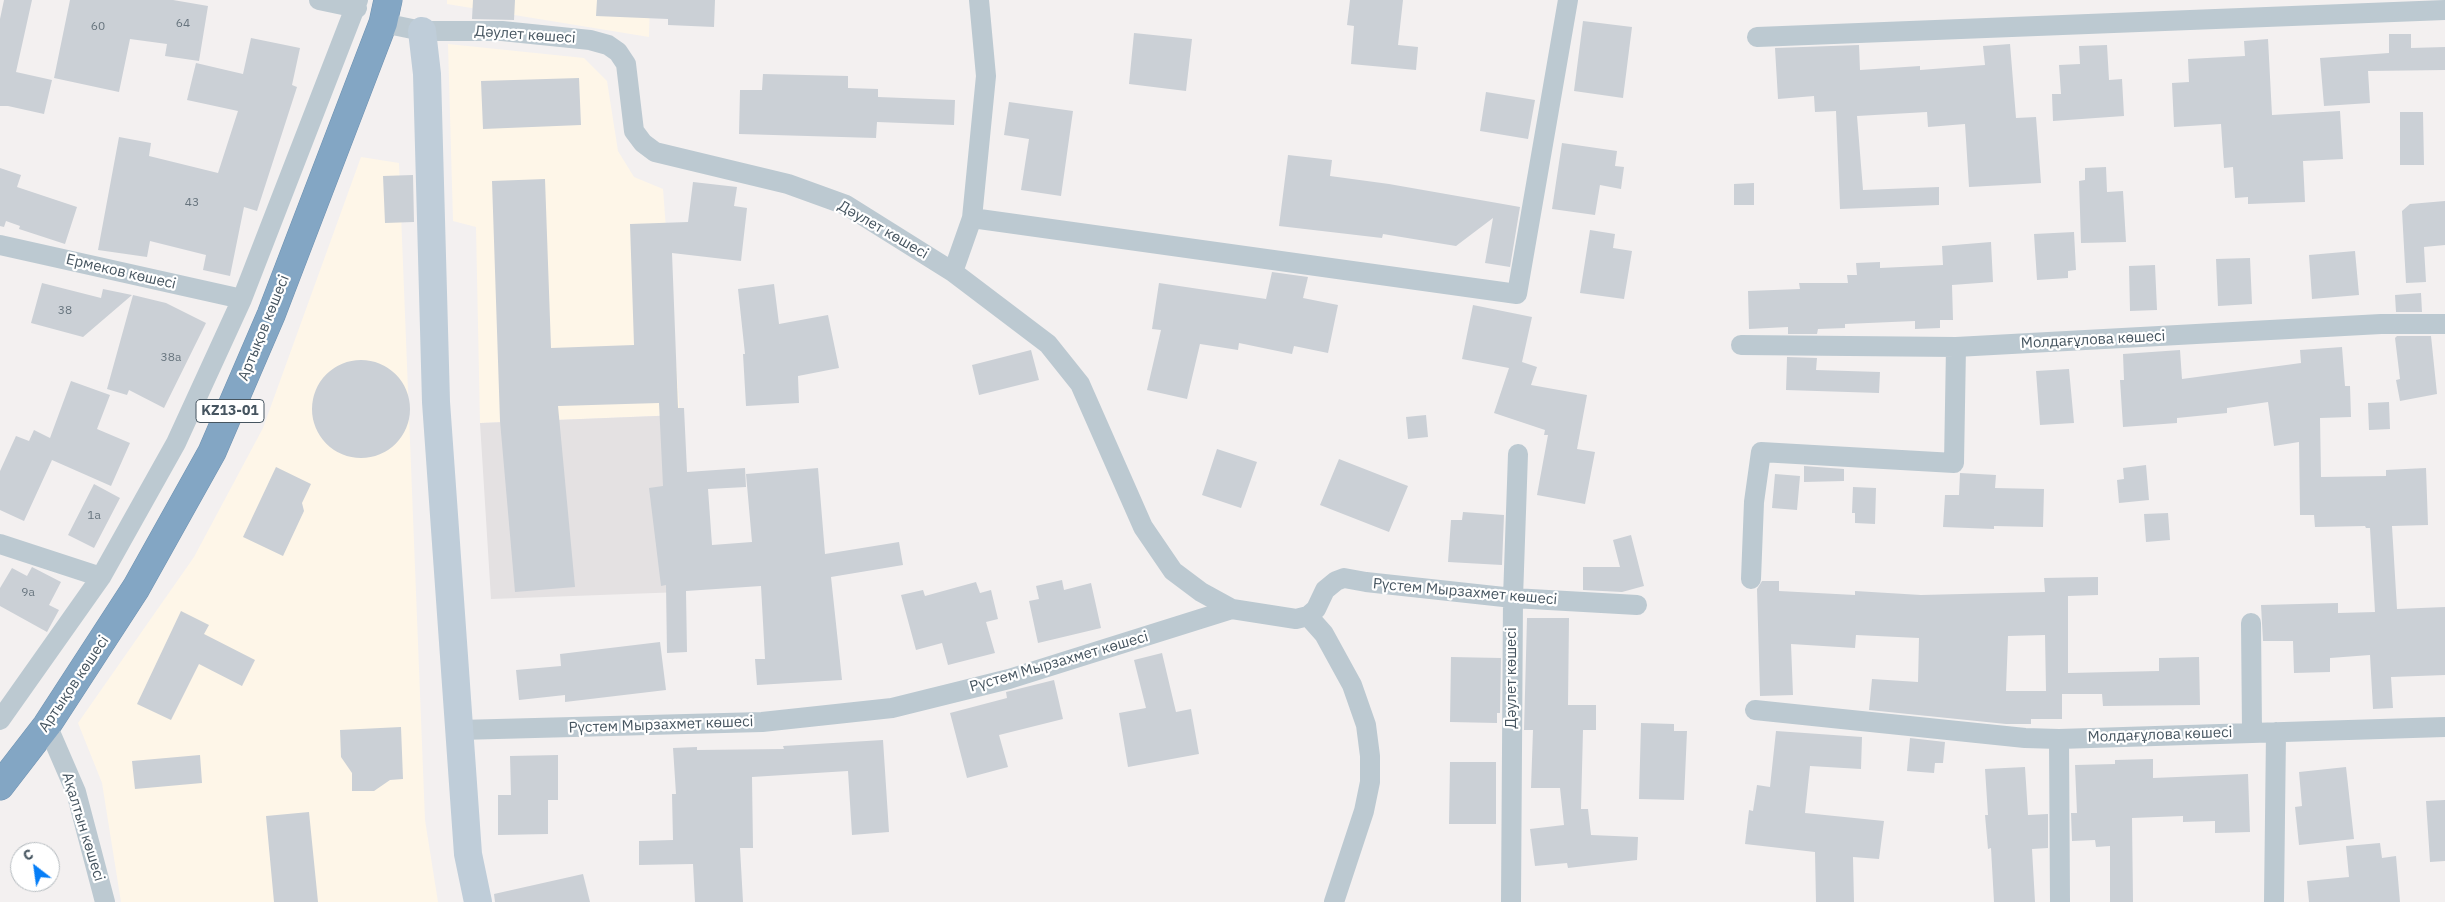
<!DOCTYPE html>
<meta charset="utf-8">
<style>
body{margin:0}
#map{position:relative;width:2445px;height:902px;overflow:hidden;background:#f3f0f0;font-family:"IBM Plex Sans",sans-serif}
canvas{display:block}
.north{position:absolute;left:10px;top:842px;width:50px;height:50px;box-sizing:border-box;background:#fff;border:1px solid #b5bbbf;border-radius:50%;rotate:330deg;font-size:14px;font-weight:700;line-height:20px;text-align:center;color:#465560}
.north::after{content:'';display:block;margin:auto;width:18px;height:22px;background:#067ef7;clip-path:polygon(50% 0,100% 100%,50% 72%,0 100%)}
</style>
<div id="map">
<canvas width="2445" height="902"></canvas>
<div class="north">С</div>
</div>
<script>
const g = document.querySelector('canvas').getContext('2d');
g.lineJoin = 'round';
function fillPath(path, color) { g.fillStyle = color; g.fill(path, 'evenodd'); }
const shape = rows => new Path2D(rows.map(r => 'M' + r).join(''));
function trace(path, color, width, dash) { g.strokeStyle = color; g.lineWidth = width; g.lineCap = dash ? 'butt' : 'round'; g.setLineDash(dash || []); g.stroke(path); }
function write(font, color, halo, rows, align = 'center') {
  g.font = font + ' "IBM Plex Sans",sans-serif'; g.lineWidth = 4.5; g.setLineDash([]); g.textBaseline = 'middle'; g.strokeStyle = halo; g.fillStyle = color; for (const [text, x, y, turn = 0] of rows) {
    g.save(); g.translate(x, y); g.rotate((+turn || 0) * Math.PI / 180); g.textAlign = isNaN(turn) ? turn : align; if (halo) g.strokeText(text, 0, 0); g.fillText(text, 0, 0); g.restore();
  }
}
fillPath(shape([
 [447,0,650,0,649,37,447,4],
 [448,44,584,58,607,81,618,151,634,177,663,189,680,415,480,423,476,227,453,221],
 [361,157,399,163,425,820,438,902,121,902,102,783,78,723,194,557,263,428]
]), '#fef6e8');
fillPath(shape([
 [680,415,682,592,491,599,480,423]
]), '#e4e1e2');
fillPath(shape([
 [4,0,32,0,16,72,52,80,44,114,8,106,0,106,0,19],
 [70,0,173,0,208,6,199,61,165,56,167,44,130,39,119,92,54,78],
 [473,0,515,0,514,20,472,19],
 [597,0,715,0,714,27,668,25,668,19,596,16],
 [1350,0,1403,0,1398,45,1418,47,1416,70,1351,64,1354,26,1347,25],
 [1583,21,1632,27,1623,98,1574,91],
 [1134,33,1192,39,1186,91,1129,84],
 [2389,34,2411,34,2411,48,2445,47,2445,70,2368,71,2370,103,2324,106,2320,58,2389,53],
 [251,38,300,48,292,85,297,87,257,211,244,207,230,276,203,270,206,255,150,241,147,257,98,250,119,137,151,143,149,156,218,173,238,111,187,100,196,63,243,74],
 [2268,39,2272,115,2340,111,2343,159,2303,161,2305,202,2248,204,2248,197,2235,198,2233,167,2224,168,2221,124,2174,127,2172,83,2189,82,2188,59,2245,56,2244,41],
 [2010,44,2016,118,2036,117,2041,183,1969,187,1965,124,1928,127,1927,112,1857,116,1863,190,1939,187,1939,205,1840,209,1836,111,1815,112,1814,96,1778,99,1775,48,1859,45,1860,70,1920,66,1920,70,1985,65,1983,46],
 [2107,45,2109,80,2122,79,2124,116,2053,121,2052,94,2061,94,2059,65,2080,64,2079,46],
 [763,74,848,76,848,88,878,89,878,97,955,100,954,125,877,122,876,138,739,134,740,90,762,90],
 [579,78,581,125,483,129,481,81],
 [1486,92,1535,100,1528,139,1480,131],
 [1009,102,1073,111,1061,196,1021,190,1029,139,1004,135],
 [2400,112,2423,112,2424,165,2400,165],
 [1562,143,1617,151,1615,166,1624,167,1621,189,1600,185,1595,215,1552,209],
 [1288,155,1332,160,1330,176,1389,184,1520,207,1510,267,1485,263,1493,218,1456,246,1383,234,1382,238,1279,226],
 [2106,167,2107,192,2123,191,2126,242,2081,243,2079,181,2085,180,2085,168],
 [0,168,21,175,17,187,77,207,65,244,19,229,20,226,6,221,4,227,0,226],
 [413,175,414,222,385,223,383,176],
 [545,179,551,348,634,345,630,224,688,222,693,182,737,187,734,206,747,208,741,261,672,253,678,408,684,408,687,472,745,468,746,487,708,489,712,545,752,542,746,474,818,468,825,554,899,542,903,565,831,577,842,680,757,685,755,659,765,659,761,586,686,591,687,652,667,653,666,585,661,586,649,488,663,486,659,403,558,406,575,587,515,592,500,421,492,181],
 [1754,183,1754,205,1734,205,1734,184],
 [2445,201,2445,245,2424,247,2426,282,2406,283,2402,211,2410,204],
 [1590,230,1615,234,1613,248,1632,251,1624,299,1580,293],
 [2074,232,2076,270,2068,271,2068,278,2037,280,2034,234],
 [1991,242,1993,282,1952,285,1953,320,1940,320,1940,328,1915,329,1915,321,1845,324,1845,328,1818,329,1817,334,1788,334,1788,327,1749,329,1748,291,1800,289,1799,283,1848,283,1847,275,1857,275,1856,263,1880,262,1880,268,1943,265,1942,246],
 [2355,251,2359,295,2312,299,2309,255],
 [2250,258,2252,304,2218,306,2216,259],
 [2155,265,2157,310,2130,311,2129,266],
 [1272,272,1308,277,1303,298,1338,305,1328,353,1294,346,1292,354,1239,343,1238,350,1200,344,1187,399,1147,390,1161,330,1152,329,1159,283,1266,299],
 [42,283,101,298,103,289,132,295,83,337,31,323],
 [774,284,779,324,828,315,839,368,798,376,799,403,746,406,743,354,745,354,738,289],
 [2421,293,2422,312,2396,312,2395,295],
 [133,295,166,303,206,323,164,408,129,390,127,395,107,389],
 [1473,305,1532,317,1522,362,1537,367,1531,385,1587,395,1577,449,1595,452,1585,504,1537,495,1548,435,1544,435,1545,430,1494,413,1509,368,1462,359],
 [2397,336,2431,336,2437,394,2400,401,2396,380,2400,379,2395,338],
 [2342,347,2345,386,2350,386,2351,417,2320,418,2321,477,2386,476,2386,470,2426,468,2428,525,2392,526,2397,609,2445,607,2445,675,2391,677,2393,708,2373,709,2370,655,2330,658,2330,672,2294,673,2293,641,2263,641,2261,605,2338,603,2338,613,2375,612,2370,528,2366,528,2365,526,2315,527,2314,515,2300,515,2299,442,2274,446,2268,402,2227,408,2227,413,2177,418,2177,423,2123,427,2120,380,2124,380,2123,354,2180,350,2182,379,2301,363,2300,350],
 [1031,350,1039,380,979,395,972,365],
 [1787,357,1817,358,1816,370,1880,372,1879,393,1786,390],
 '312 409a49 49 0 1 1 98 0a49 49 0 1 1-98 0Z',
 [2069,369,2074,423,2040,425,2036,371],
 [71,381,110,395,97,429,130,443,111,486,52,460,24,521,0,510,0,471,16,436,29,441,34,430,50,438],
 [2389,402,2390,429,2369,430,2368,403],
 [1426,415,1428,437,1408,439,1406,417],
 [1217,449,1257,462,1241,508,1202,495],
 [1339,459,1408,486,1389,532,1320,505],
 [2146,465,2149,500,2119,503,2117,480,2124,479,2123,468],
 [1804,466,1844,469,1844,481,1804,482],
 [276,467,311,484,302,503,304,511,283,556,243,537],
 [1960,473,1996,475,1995,488,2044,489,2043,527,1994,526,1994,529,1943,527,1945,495,1959,495],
 [1775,474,1800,476,1797,510,1772,508],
 [94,484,120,498,94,548,68,535],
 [1853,487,1876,488,1875,524,1855,523,1855,513,1852,513],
 [1463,512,1504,515,1502,565,1448,562,1451,520,1462,520],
 [2168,513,2170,540,2146,542,2144,514],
 [1631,535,1644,586,1622,592,1583,590,1583,567,1620,567,1613,540],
 [32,567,61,582,49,605,59,610,47,632,0,606,0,588,12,568,27,576],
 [2098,577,2098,595,2068,596,2068,673,2159,671,2159,658,2199,657,2200,705,2103,706,2102,694,2062,694,2062,719,2031,719,2031,724,2006,724,1869,710,1872,679,1918,682,1919,638,1856,635,1855,648,1791,644,1793,695,1760,696,1757,589,1762,581,1779,581,1779,591,1855,595,1855,591,1921,595,2045,592,2044,578],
 [2045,635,2046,691,2006,691,2008,636],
 [1062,580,1064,590,1091,583,1101,628,1038,643,1029,601,1039,599,1036,586],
 [976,582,980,593,991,590,998,619,986,622,995,653,948,665,942,643,916,650,901,595,923,590,925,596],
 [181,611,209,625,204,634,255,660,242,686,199,664,171,720,137,704],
 [1527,618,1569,618,1568,705,1596,705,1596,730,1583,730,1581,809,1588,809,1591,835,1638,837,1637,860,1568,868,1567,863,1535,866,1530,829,1564,825,1560,788,1531,788,1533,730,1524,730],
 [660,642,666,690,565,702,565,695,519,700,516,670,561,666,560,654],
 [1162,653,1176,712,1191,709,1199,754,1128,767,1119,713,1146,708,1134,660],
 [1451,657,1501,658,1500,713,1497,713,1497,723,1450,722],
 [1054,680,1063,719,999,735,1008,767,967,778,950,713,1007,698,1006,692],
 [1641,723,1674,724,1674,731,1687,731,1684,800,1639,799],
 [401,727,403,779,390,780,374,791,352,791,352,773,341,757,340,730],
 [1776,731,1862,737,1861,769,1810,766,1805,813,1884,821,1879,859,1853,857,1854,902,1816,902,1815,852,1745,844,1749,810,1753,811,1757,785,1770,787],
 [1910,738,1945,742,1943,763,1935,763,1934,773,1907,771],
 [883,740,889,832,852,835,848,771,752,777,753,848,740,848,743,902,695,902,693,864,639,865,639,841,673,840,672,794,676,794,673,748,697,747,697,750,784,749,783,746],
 [200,755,202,783,135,789,132,761],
 [558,755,558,800,548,800,548,834,498,835,498,795,511,795,510,756],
 [2153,759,2153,778,2248,774,2250,832,2215,833,2215,821,2183,822,2183,816,2132,818,2133,902,2110,902,2110,846,2096,847,2095,840,2072,841,2071,813,2077,813,2075,765,2115,764,2115,760],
 [1450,762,1496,762,1496,824,1449,824],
 [2025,767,2028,815,2048,814,2048,848,2032,849,2035,902,1994,902,1991,848,1988,849,1985,815,1988,815,1985,769],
 [2346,767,2354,839,2299,845,2295,807,2302,806,2299,772],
 [2445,800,2445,861,2430,862,2426,801],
 [309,812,318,902,274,902,266,816],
 [2380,843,2382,858,2396,856,2400,902,2309,902,2307,881,2349,877,2346,846],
 [583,874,590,902,495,902,494,894]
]), '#cbd0d6');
const highway = shape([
 [0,786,47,725,136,588,212,452,271,315,383,23,388,0]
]);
trace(highway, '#6e91b0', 29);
trace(shape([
 [319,0,357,8],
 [383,23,422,31,502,31,590,40,608,45,618,52,626,64,634,131,643,143,655,152,788,184,846,205,953,272,1048,344,1080,384,1143,527,1173,571,1201,592,1232,609],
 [1757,37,2445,10],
 [972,218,1517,294,1568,0],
 [0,245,242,299],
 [953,272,972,218,986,76,979,0],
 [1741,345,1956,347,2381,324,2445,324],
 [0,544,101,577],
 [1751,579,1754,502,1761,452,1954,463,1956,347],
 [1308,616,1324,634,1352,685,1366,725,1370,756,1370,782,1364,811,1334,902],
 [2251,623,2252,732],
 [1755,710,2025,738,2059,739,2445,727],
 [0,720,101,577,176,443,242,299,358,0],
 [47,725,76,792,105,902],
 [459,730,762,722,892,708,1009,679,1232,609,1296,619,1308,616,1316,609,1325,590,1336,581,1344,578,1366,582,1513,598,1637,605],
 [2059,739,2060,902],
 [1511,902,1513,598,1518,454],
 [2274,902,2276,732]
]), '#bcc9d1', 20);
trace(shape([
 [422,31,427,74,436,402,468,854,478,902]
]), '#bfcdd9', 28);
trace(highway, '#83a6c4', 28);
write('12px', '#67747e', null, [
 ["64",183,24],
 ["60",98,27],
 ["43",192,203],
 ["38",65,311],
 ["38а",171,358],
 ["1а",94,516],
 ["9а",28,593]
]);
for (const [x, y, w] of [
 [230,411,68]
]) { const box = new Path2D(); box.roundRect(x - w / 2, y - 11.5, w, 23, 4); g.fillStyle = '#fff'; g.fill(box); trace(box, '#465560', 1); }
write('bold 14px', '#465560', null, [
 ["KZ13-01",230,411]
]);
write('15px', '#465560', '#fff', [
 ["Дәулет көшесі",525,35,4],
 ["Дәулет көшесі",883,230,30],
 ["Ермеков көшесі",121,272,13],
 ["Артықов көшесі",264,328,-68],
 ["Молдағұлова көшесі",2093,340,-3],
 ["Рүстем Мырзахмет көшесі",1465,592,5],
 ["Рүстем Мырзахмет көшесі",1059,662,-16],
 ["Дәулет көшесі",1512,678,-90],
 ["Артықов көшесі",74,684,-56],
 ["Рүстем Мырзахмет көшесі",661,725,-2],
 ["Молдағұлова көшесі",2160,735,-2],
 ["Ақалтын көшесі",83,827,73]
]);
</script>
